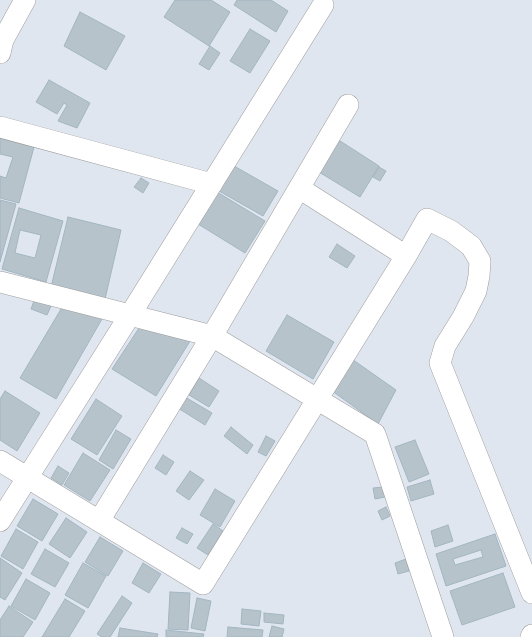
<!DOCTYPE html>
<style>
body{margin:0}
canvas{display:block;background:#e0e6ef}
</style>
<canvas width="532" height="637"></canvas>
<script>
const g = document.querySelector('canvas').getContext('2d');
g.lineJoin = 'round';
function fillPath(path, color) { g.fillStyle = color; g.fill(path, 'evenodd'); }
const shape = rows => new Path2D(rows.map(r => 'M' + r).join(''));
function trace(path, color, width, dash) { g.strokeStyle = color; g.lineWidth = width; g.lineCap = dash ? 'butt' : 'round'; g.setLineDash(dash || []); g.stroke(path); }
const building = shape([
 [175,0,211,0,230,12,209,46,164,17,175,0],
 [237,0,271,0,288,11,276,32,234,5,237,0],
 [80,12,125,36,106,70,64,46,80,12],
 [250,29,270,41,250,73,230,61,250,29],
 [210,46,220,53,209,70,199,64,210,46],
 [49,80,90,103,77,128,58,121,67,105,64,103,57,114,36,102,49,80],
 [334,137,379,166,360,197,314,169,334,137],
 [0,138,34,147,19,203,0,198,0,176,6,178,13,157,0,154,0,138],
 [234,166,278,191,263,216,219,191,234,166],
 [379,167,386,171,380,181,373,177,379,167],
 [141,178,149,183,143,193,134,187,141,178],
 [217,192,265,221,245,253,198,224,217,192],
 [0,200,16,204,0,262,0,200],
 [19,208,63,221,46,282,2,269,19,208],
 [20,230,41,235,35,258,15,253,20,230],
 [68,217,121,230,105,299,51,287,68,217],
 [337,244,355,256,347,268,329,257,337,244],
 [35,298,52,304,47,315,31,309,35,298],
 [67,299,102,319,56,399,20,378,67,299],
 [287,315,334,342,313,379,266,351,287,315],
 [145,319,192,338,156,396,112,369,145,319],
 [349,357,396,390,378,424,328,388,349,357],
 [199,378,219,391,209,407,189,395,199,378],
 [5,391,40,413,17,451,0,440,0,399,5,391],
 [185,397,212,413,205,425,178,408,185,397],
 [96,399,122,416,97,455,71,439,96,399],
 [231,427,253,445,247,454,224,436,231,427],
 [116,430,131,439,113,469,99,460,116,430],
 [266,436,275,441,266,456,258,452,266,436],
 [415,440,429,474,409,482,395,447,415,440],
 [83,453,110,470,90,501,64,485,83,453],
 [163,455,174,462,166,475,155,468,163,455],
 [58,466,69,473,62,485,51,478,58,466],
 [190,471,204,480,189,500,176,491,190,471],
 [430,480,434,494,411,501,407,487,430,480],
 [383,487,385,497,375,499,373,488,383,487],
 [215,489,235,501,220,527,200,515,215,489],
 [33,499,58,514,42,541,17,526,33,499],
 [386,507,390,516,382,520,378,511,386,507],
 [66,518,87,532,70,558,49,544,66,518],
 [213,524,223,531,208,555,197,548,213,524],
 [448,525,453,541,435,547,431,531,448,525],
 [182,528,193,534,187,544,176,538,182,528],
 [16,529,38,542,23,569,1,556,16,529],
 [495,534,506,566,446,586,436,554,495,534],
 [481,550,483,557,455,565,453,559,481,550],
 [100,537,123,551,108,576,85,562,100,537],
 [45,549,69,563,55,587,31,574,45,549],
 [0,558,22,573,5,600,0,597,0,558],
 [406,559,409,571,398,574,395,563,406,559],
 [83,563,106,576,88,608,65,595,83,563],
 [143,563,161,574,149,593,132,583,143,563],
 [503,573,515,607,462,625,450,591,503,573],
 [26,579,50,593,35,620,11,606,26,579],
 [170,592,190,593,188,630,168,629,170,592],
 [122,596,132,603,110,637,102,637,97,634,122,596],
 [197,598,211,601,205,631,191,628,197,598],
 [65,599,85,611,69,637,42,637,65,599],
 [9,606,33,622,23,637,0,637,0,620,9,606],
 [242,609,261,611,259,626,241,624,242,609],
 [264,613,284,615,283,624,264,622,264,613],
 [272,626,284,629,282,637,269,637,272,626],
 [228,627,263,630,262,637,227,637,228,627],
 [120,628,158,634,157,637,118,637,120,628],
 [166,630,204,634,203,637,166,637,166,630]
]);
fillPath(building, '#b6c3cb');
trace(building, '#a2b6c2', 1);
const minor = shape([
 [0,53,3,40,25,0],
 [0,127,212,184],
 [299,188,406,256],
 [0,282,212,336,375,434,443,637],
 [0,461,203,584,406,256,427,219,451,231,471,246,480,261,479,276,476,291,463,317,445,346,440,363,532,593],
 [0,521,130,315,323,5],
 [99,521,212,336,348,105],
 [531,637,532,635]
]);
trace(minor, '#9d9d9d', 22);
trace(minor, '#fff', 21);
</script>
